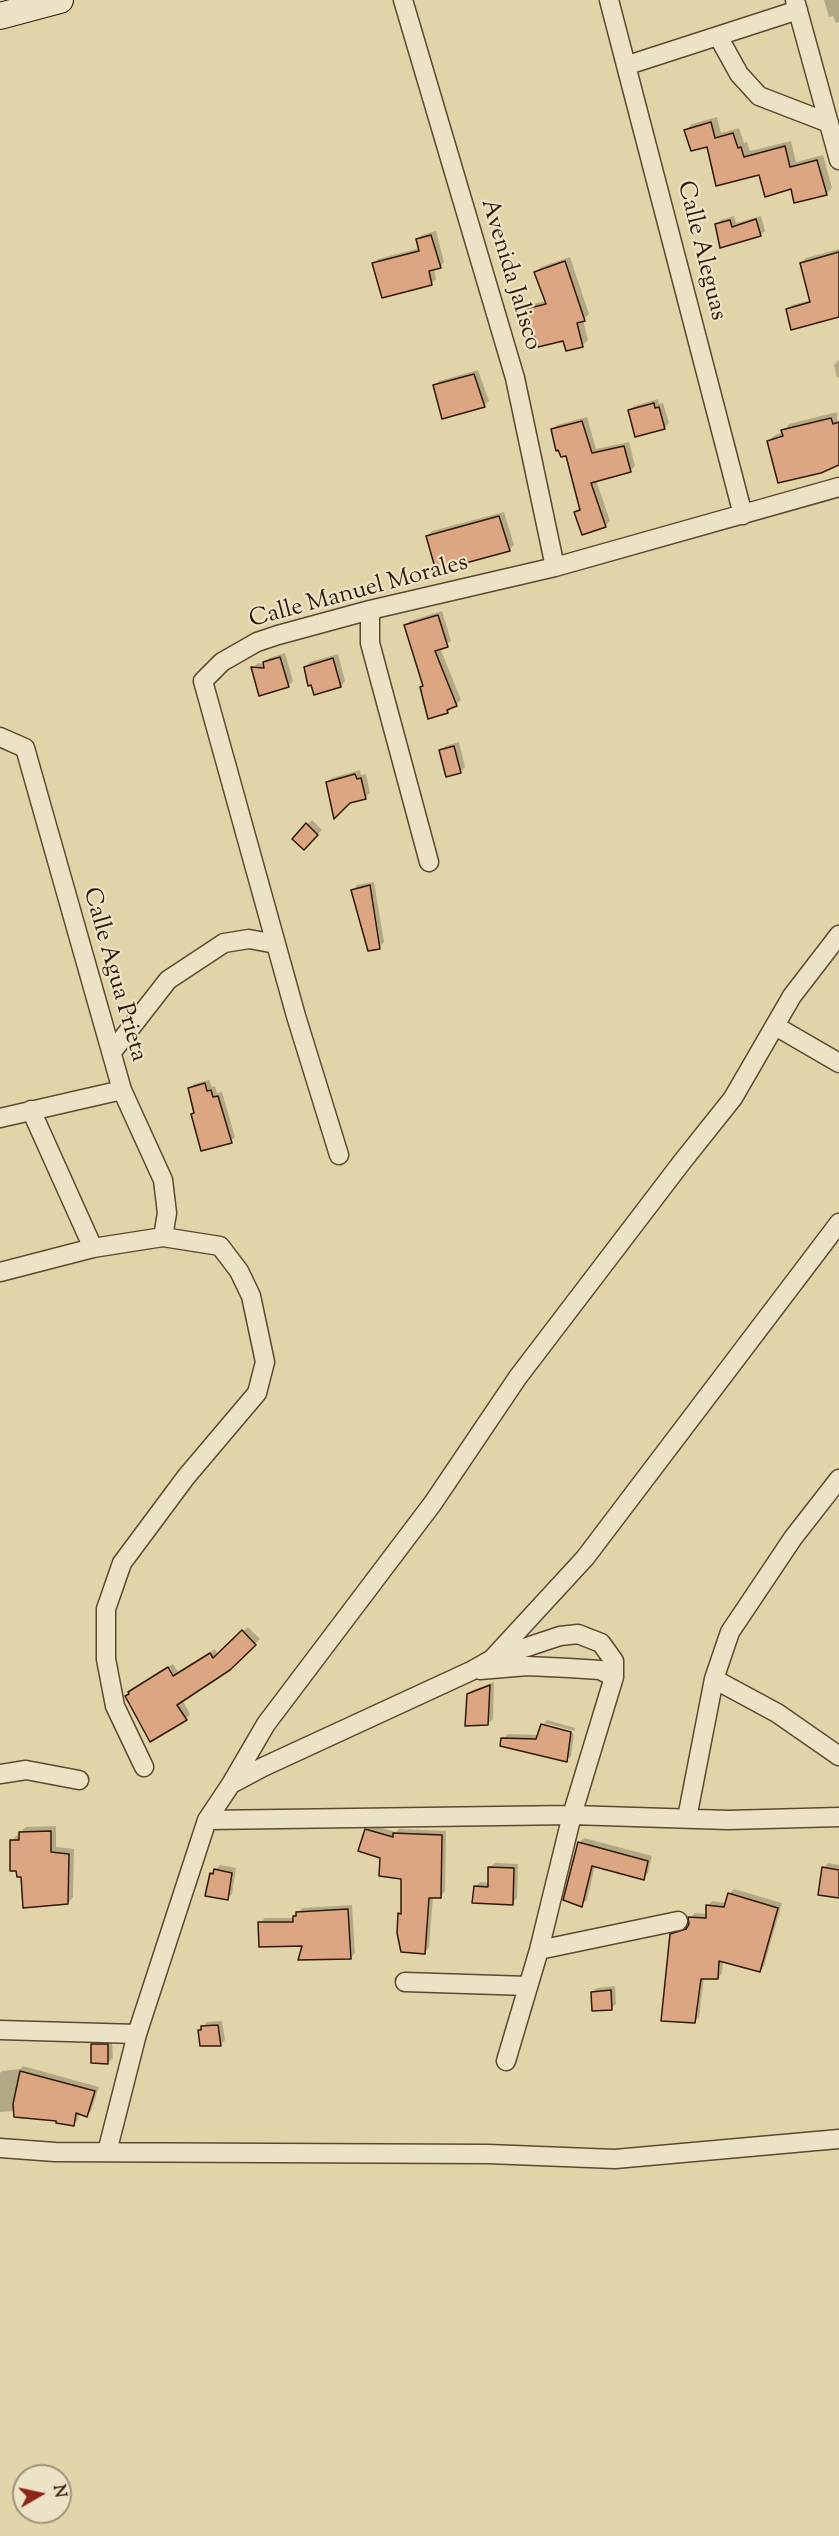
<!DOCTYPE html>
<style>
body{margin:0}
#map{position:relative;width:839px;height:2536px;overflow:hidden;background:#e2d4a9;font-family:"Sorts Mill Goudy",serif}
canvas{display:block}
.north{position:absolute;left:12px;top:2464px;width:60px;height:60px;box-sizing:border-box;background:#ece3c7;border:2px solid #a1927a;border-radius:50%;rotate:81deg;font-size:16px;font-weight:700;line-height:24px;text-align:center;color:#311907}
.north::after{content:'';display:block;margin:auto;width:21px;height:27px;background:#8f2418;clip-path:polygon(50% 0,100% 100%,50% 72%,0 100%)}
</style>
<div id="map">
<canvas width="839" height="2536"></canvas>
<div class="north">N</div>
</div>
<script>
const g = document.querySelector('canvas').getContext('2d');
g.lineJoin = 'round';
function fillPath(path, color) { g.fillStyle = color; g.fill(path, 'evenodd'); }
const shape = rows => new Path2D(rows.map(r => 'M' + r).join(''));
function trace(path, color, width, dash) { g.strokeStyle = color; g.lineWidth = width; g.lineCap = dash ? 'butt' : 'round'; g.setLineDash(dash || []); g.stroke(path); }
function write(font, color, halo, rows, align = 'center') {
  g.font = font + ' "Sorts Mill Goudy",serif'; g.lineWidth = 4.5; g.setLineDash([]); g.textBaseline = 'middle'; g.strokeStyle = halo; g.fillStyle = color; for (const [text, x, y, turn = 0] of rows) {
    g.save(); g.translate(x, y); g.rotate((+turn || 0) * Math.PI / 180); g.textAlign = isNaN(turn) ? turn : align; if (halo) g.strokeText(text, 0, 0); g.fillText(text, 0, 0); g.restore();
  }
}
fillPath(shape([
 [824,0,839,0,839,22,836,23,833,16,829,17],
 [717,117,721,133,739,128,744,143,747,142,750,151,791,141,796,162,823,155,832,188,826,194,792,188,709,145,686,130,692,124],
 [734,216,736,223,761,216,765,231,760,235,716,225,721,220],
 [436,231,444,262,440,267,434,268,436,279,431,284,374,264,378,259,420,248,417,240,422,235],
 [839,249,839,315,787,310,792,305,811,300,801,263,806,258],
 [570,257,589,314,583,320,588,340,583,345,564,339,526,310,532,304,546,301,536,272,541,267],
 [839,360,839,377,837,378,834,365],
 [478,370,489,401,484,405,434,386,439,381],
 [658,399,659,404,663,403,669,423,664,428,629,411,634,406],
 [837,412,839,452,768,441,775,435,783,432,789,424],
 [587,417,596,449,629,442,635,466,630,471,596,480,610,521,605,526,576,512,581,507,567,454,559,449,552,430,557,425],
 [504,512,514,545,509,550,427,536,432,531],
 [442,611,451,641,440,648,461,700,448,712,429,717,424,685,406,626,410,621],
 [285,653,293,681,288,686,253,668,258,663,264,664,269,658],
 [338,654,345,681,341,686,306,667,310,662],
 [459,742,465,767,461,771,447,775,441,751,445,746],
 [360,770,361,775,366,774,370,793,365,797,349,802,327,782,332,778],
 [312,820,322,830,304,848,294,839],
 [374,882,384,942,379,947,353,890,357,885],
 [209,1080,212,1087,215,1086,217,1093,222,1092,235,1137,231,1141,192,1114,195,1111,190,1089,194,1084],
 [248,1627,260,1639,229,1669,182,1700,190,1714,186,1719,130,1693,135,1687,173,1664,178,1672,215,1649,218,1655],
 [494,1682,493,1719,488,1724,468,1694,473,1690],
 [547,1720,575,1728,575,1731,544,1723],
 [543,1724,543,1726,574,1734,571,1756,566,1760,503,1739,508,1734,539,1735],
 [371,1825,396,1832,399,1829,446,1831,445,1891,441,1896,433,1896,429,1947,425,1952,400,1914,402,1911,403,1877,382,1857,366,1830],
 [56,1826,56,1847,74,1849,73,1897,68,1903,22,1875,11,1841,26,1827],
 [584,1838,652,1856,648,1873,643,1878,595,1866,587,1900,581,1905,579,1843],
 [495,1863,518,1864,517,1898,512,1903,475,1887,480,1882,490,1883,490,1867],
 [828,1863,839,1865,839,1897,823,1868],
 [220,1865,236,1868,232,1894,227,1898,211,1874],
 [734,1889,782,1903,764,1966,759,1971,723,1961,722,1973,718,1978,704,1977,699,2017,694,2022,672,1935,677,1930,690,1926,690,1918,695,1913,707,1914,708,1906,712,1901,727,1903,729,1894],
 [352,1905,355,1953,350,1958,304,1945,260,1923,265,1918,295,1918,302,1908],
 [615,1986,616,2004,611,2008,592,1992,597,1988],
 [222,2021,225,2040,220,2045,200,2030,207,2022],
 [97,2040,112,2040,113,2058,108,2062,93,2045],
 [23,2066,99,2087,91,2111,87,2116,79,2113,78,2120,74,2124,15,2111,0,2112,0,2073,2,2071,20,2069]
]), '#0003');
const building = shape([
 [711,122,715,138,733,133,738,148,741,147,744,157,785,146,790,167,817,160,827,195,794,203,791,189,765,197,759,175,716,186,707,147,691,151,684,130,711,122],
 [756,219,761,236,720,248,715,224,730,220,732,227,756,219],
 [431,235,441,268,429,271,432,285,382,298,372,263,419,251,416,239,431,235],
 [839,252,839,317,791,330,786,309,810,302,800,263,839,252],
 [565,261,585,321,577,323,583,347,566,351,563,341,538,347,534,335,532,336,525,309,546,304,534,272,565,261],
 [474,374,485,407,442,419,433,385,474,374],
 [654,403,655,408,659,407,665,429,635,437,628,410,654,403],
 [831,418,833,424,839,422,839,465,821,473,778,483,767,441,783,436,781,430,831,418],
 [582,421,592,453,624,446,631,472,591,483,606,527,582,535,574,512,580,510,566,456,561,457,558,450,556,451,551,429,582,421],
 [499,516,510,551,436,571,426,536,499,516],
 [438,615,448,647,435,651,457,706,447,710,448,713,428,719,420,687,423,686,404,625,438,615],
 [280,657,289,687,259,696,251,667,264,668,263,662,280,657],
 [333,658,341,687,314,695,311,685,308,686,304,667,333,658],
 [454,746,461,773,446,777,439,750,454,746],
 [355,774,357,779,361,778,366,799,350,803,334,819,326,782,355,774],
 [306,823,318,835,304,850,292,839,306,823],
 [370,885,380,949,368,951,351,890,370,885],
 [205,1083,207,1091,211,1090,213,1097,218,1096,232,1143,201,1151,191,1114,194,1113,188,1088,205,1083],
 [242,1630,256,1645,230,1670,177,1705,187,1720,150,1742,125,1696,129,1694,128,1692,168,1667,173,1676,210,1653,213,1658,242,1630],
 [490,1685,488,1725,465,1726,467,1694,490,1685],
 [541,1724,571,1732,567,1762,500,1746,501,1738,536,1739,541,1724],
 [365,1829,393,1837,393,1833,442,1835,441,1898,429,1898,425,1954,401,1952,397,1933,398,1913,401,1914,401,1879,379,1876,380,1858,358,1851,365,1829],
 [51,1831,51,1852,69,1854,68,1904,23,1908,21,1877,17,1877,16,1871,10,1871,10,1840,19,1840,19,1832,51,1831],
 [578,1842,648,1861,644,1880,592,1866,582,1907,563,1900,578,1842],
 [488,1867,514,1868,513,1905,472,1903,474,1886,488,1887,488,1867],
 [822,1867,839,1870,839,1898,818,1895,822,1867],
 [214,1869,232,1873,228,1900,205,1896,210,1873,213,1874,214,1869],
 [728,1893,778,1908,760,1972,719,1961,718,1979,701,1979,695,2023,661,2021,670,1934,686,1929,689,1924,688,1917,706,1918,706,1905,724,1907,728,1893],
 [348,1909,351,1959,298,1960,302,1946,259,1947,258,1922,293,1922,293,1916,296,1916,296,1912,348,1909],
 [611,1990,612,2010,592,2011,591,1992,611,1990],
 [218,2025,221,2046,200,2046,198,2030,201,2030,201,2026,218,2025],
 [91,2044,108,2044,108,2064,91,2063,91,2044],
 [20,2071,95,2091,87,2117,76,2113,74,2126,56,2123,56,2121,14,2117,13,2104,20,2071]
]);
fillPath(building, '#dba681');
trace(building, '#311907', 1.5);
const street = shape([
 [403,0,515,378,555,567],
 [609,0,743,515],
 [795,0,839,160],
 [718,36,739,74,759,96,829,123],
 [628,65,798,10],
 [370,610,370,643,429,862],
 [0,737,25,748,122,1090,163,1180,167,1213,163,1237],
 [777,1027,839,1063],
 [112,1052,168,980,224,943,249,939,276,944],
 [31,1110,93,1248],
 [0,1118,122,1090],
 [339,1155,296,1016,203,681,222,662,257,642,278,635,370,610,555,567,839,487],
 [0,1272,93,1248,163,1237,220,1246,239,1271,251,1296,265,1362,257,1393,186,1477,122,1563,106,1609,106,1659,115,1706,144,1767],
 [494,1658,560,1636,578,1634,601,1643,614,1661,614,1677,572,1815,539,1950,506,2061],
 [480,1670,527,1666,569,1668,600,1670,614,1677],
 [714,1679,777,1713,839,1756],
 [0,1774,26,1770,79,1780],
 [233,1783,263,1767,471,1671,492,1659,585,1558,839,1223],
 [687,1818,714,1679,730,1632,793,1538,839,1479],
 [207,1820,572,1815,728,1820,839,1817],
 [539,1950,678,1921],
 [405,1982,528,1986],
 [0,2030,137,2034],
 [0,2148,55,2152,488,2154,615,2159,839,2139],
 [107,2152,137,2034,207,1820,231,1784,266,1724,433,1503,518,1377,682,1162,733,1098,792,996,839,935]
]);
const secondary = shape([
 [0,16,60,0]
]);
trace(street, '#5d4830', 21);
trace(secondary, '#311907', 28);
trace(street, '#ece3c7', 18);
trace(secondary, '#ece3c7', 26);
write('24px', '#311907', '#ece3c7', [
 ["Calle Aleguas",700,251,76],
 ["Avenida Jalisco",509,275,73],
 ["Calle Manuel Morales",359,593,-15],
 ["Calle Agua Prieta",113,975,74]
]);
</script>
